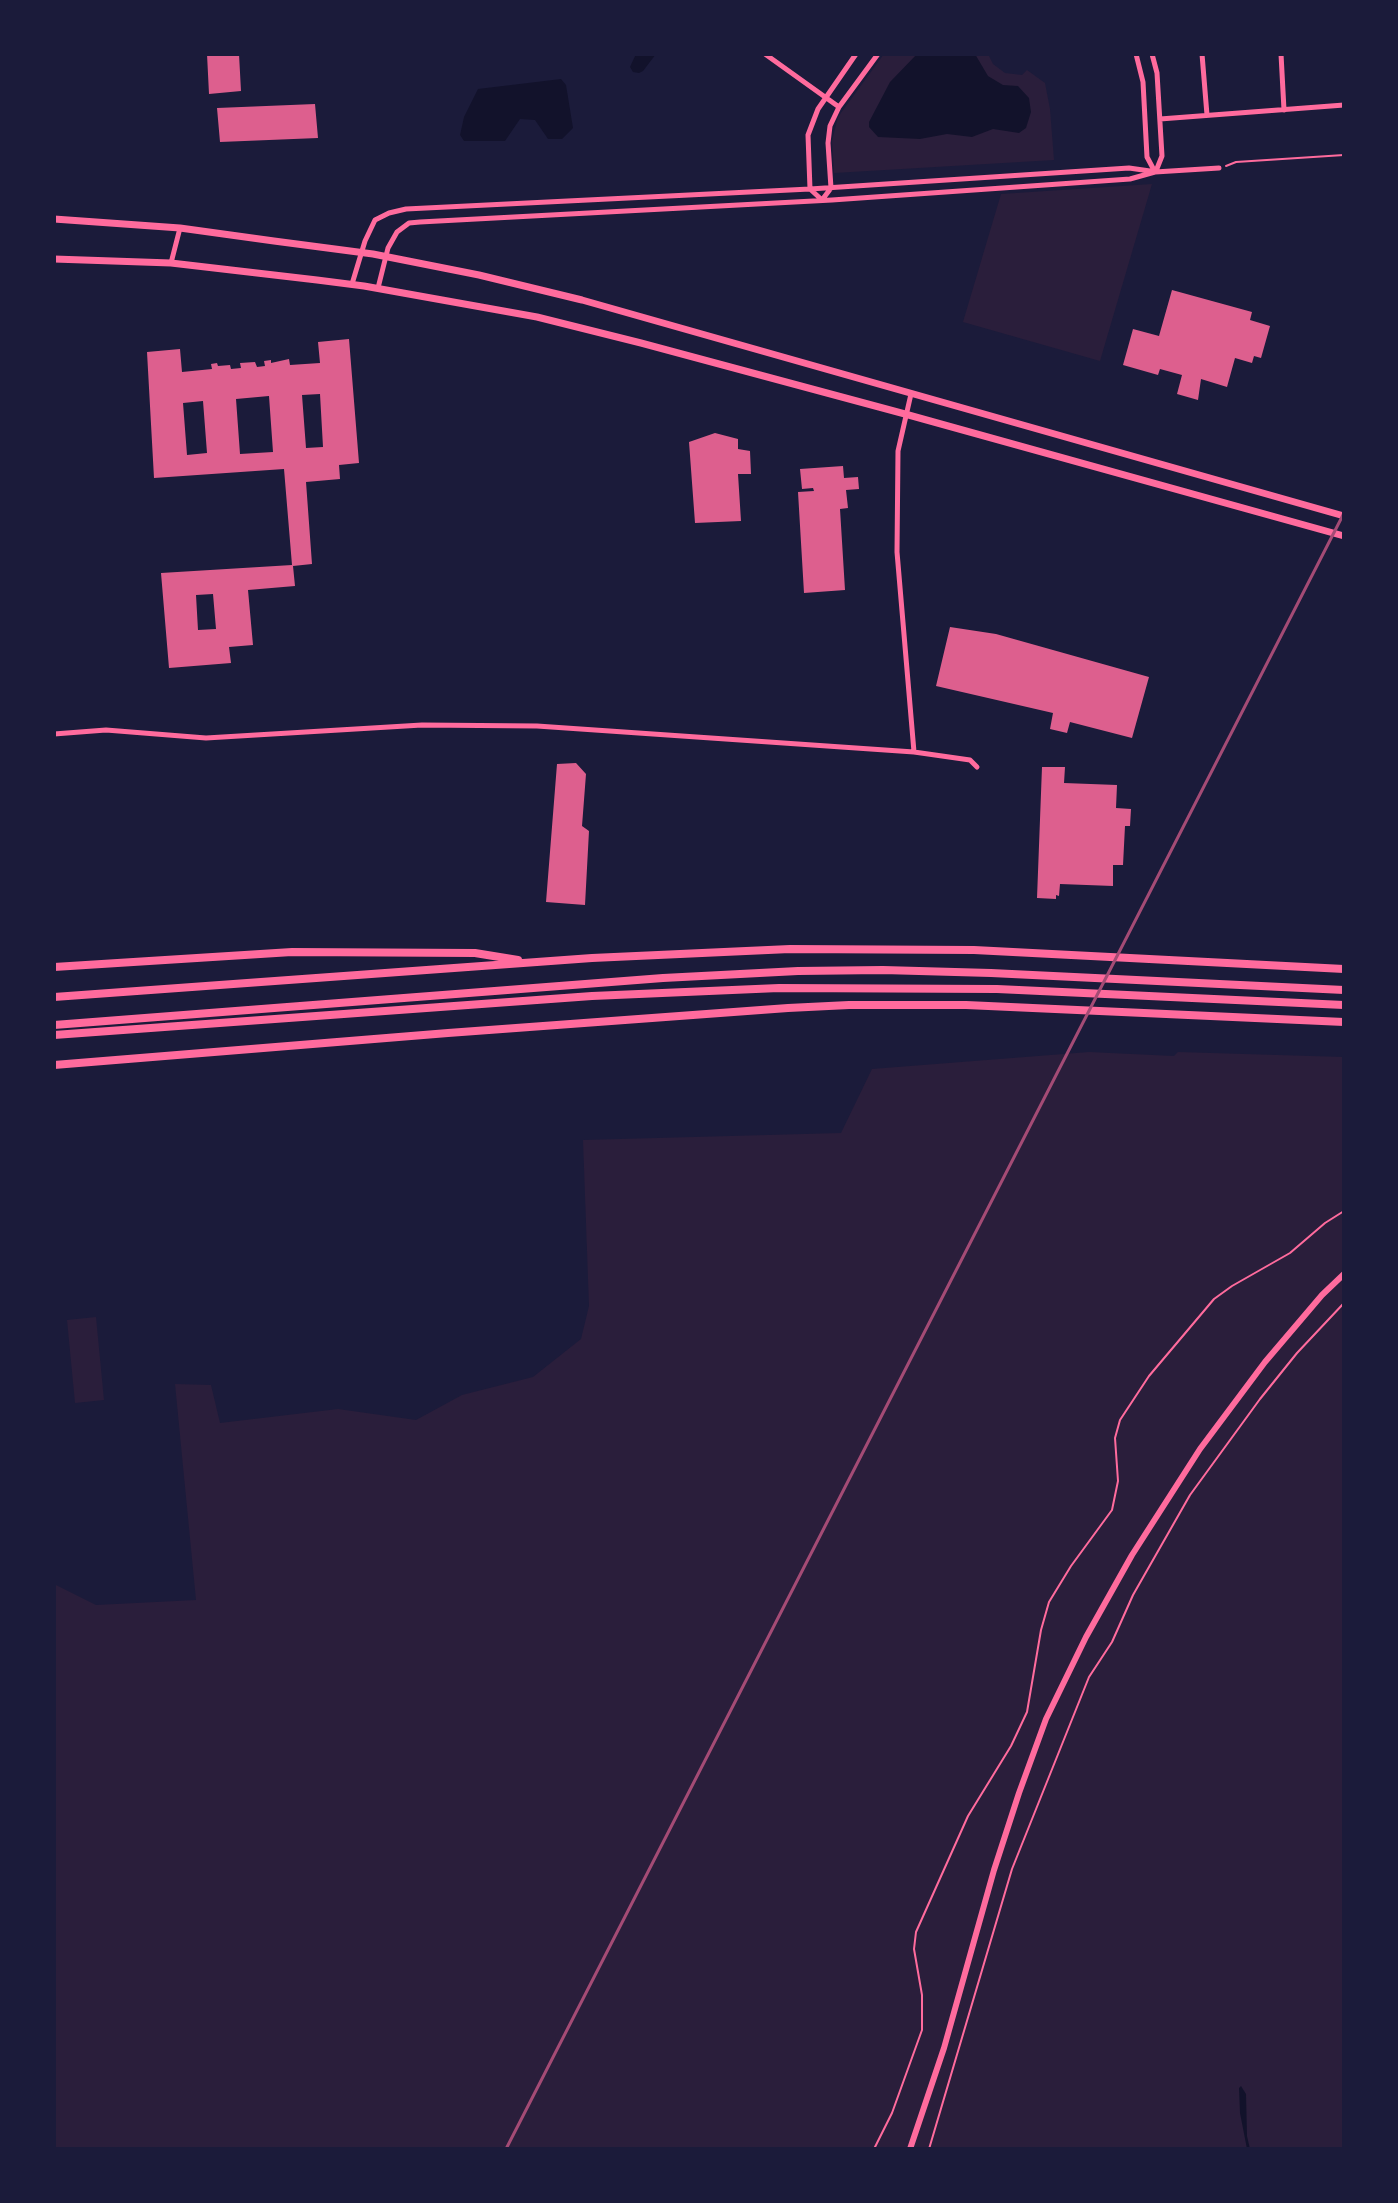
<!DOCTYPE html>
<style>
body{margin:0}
#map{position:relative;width:1398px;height:2203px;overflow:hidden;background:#1b1b3a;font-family:Lato,sans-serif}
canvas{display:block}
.frame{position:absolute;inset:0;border:56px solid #1b1b3a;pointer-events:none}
</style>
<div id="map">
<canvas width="1398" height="2203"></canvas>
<div class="frame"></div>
</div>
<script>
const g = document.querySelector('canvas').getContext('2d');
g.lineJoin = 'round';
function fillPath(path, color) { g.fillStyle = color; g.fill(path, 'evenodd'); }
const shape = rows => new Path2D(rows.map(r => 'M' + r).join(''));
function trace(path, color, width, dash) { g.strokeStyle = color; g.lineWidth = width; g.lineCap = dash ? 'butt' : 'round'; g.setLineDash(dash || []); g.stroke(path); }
fillPath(shape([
 [884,54,988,54,993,64,1005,73,1022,75,1027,70,1045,83,1050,109,1054,160,834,173,832,141,838,117],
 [1152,184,1100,361,963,322,1001,194],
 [1089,1052,1174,1056,1178,1052,1344,1057,1344,2149,54,2149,54,1584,96,1605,196,1600,175,1384,211,1385,220,1423,338,1409,416,1420,462,1395,533,1377,581,1339,589,1306,583,1140,841,1133,872,1069],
 [96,1317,104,1400,75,1403,67,1320]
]), '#2a1e3b');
fillPath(shape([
 [636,54,656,54,643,71,639,73,633,72,630,67],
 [917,54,975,54,988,76,1003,85,1018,86,1029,98,1031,112,1026,128,1019,133,993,129,972,137,947,134,920,139,878,137,869,127,869,122,890,82],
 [561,79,566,85,573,128,562,139,548,139,535,120,520,119,505,141,464,141,460,135,464,117,478,89],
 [1241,2086,1246,2094,1247,2136,1250,2149,1247,2149,1240,2113,1239,2088]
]), '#12122b');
fillPath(shape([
 [207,54,239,54,241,91,209,94],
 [315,104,318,138,220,142,217,108],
 [1172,290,1252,312,1250,320,1270,326,1261,358,1254,356,1252,363,1235,358,1227,387,1201,379,1198,400,1177,394,1182,375,1160,369,1158,375,1123,365,1133,329,1159,336],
 [349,339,359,463,339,465,340,479,306,482,312,564,293,566,295,586,248,590,253,645,229,647,231,663,169,668,161,573,292,565,284,469,154,478,147,352,180,349,182,372,212,369,211,364,217,363,218,366,230,365,231,369,241,368,240,363,255,362,257,367,265,366,264,361,271,360,271,363,289,359,290,365,320,363,318,342],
 [320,394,323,447,306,448,302,395],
 [269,396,273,452,240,454,236,399],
 [203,401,207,453,187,455,183,403],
 [213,594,216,629,198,630,196,595],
 [715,433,738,439,738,449,750,451,751,474,738,474,741,521,695,523,689,442],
 [843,466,844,478,858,477,859,489,846,490,848,508,840,509,845,590,804,593,798,492,814,491,813,488,802,489,800,469],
 [950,627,996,634,1149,677,1132,738,1070,722,1067,733,1050,729,1053,713,936,686],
 [576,763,586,774,582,826,589,831,585,905,546,902,557,764],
 [1042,767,1065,767,1064,783,1117,785,1116,808,1131,809,1130,826,1125,826,1123,865,1113,865,1113,886,1060,884,1059,896,1056,895,1056,899,1037,898]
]), '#dd5f8e');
trace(shape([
 [1226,166,1236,162,1344,155],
 [874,2149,892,2113,922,2030,922,1995,914,1949,916,1932,968,1816,1011,1746,1027,1712,1041,1630,1049,1602,1071,1566,1112,1510,1118,1481,1115,1438,1120,1420,1149,1376,1214,1299,1232,1286,1290,1253,1325,1223,1344,1211],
 [929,2149,1012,1869,1089,1677,1112,1642,1133,1595,1190,1495,1260,1399,1297,1353,1344,1303]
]), '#ff6b9d', 2);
trace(shape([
 [765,54,839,107],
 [856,54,818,109,808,135,810,189,822,200,831,188,828,143,830,126,839,107,878,54],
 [1136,54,1143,82,1147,157,1155,172],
 [1152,54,1157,73,1162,156,1156,171],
 [1202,54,1207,115],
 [1281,54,1284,110],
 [1160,119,1344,105],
 [171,263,180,228],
 [352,284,365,241,375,220,389,213,406,209,810,189,1129,168,1150,171],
 [378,288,388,248,397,232,409,223,420,222,832,200,1130,179,1155,172,1219,168],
 [911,394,898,451,897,552,914,752],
 [54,734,106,730,206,738,422,725,537,726,914,752,970,760,977,767]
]), '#ff6b9d', 5);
trace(shape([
 [910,2149,944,2048,994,1870,1019,1793,1046,1719,1086,1637,1132,1555,1200,1449,1265,1362,1322,1295,1344,1274]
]), '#ff6b9d', 6);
trace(shape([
 [54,219,180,228,274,241,373,254,479,275,582,300,1344,516],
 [54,259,171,263,317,280,364,286,537,317,641,343,905,414,1344,536]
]), '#ff6b9d', 7);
trace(shape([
 [54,967,292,952,475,953,518,960],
 [54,997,592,958,790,949,974,950,1344,969],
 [54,1025,663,978,798,971,883,970,991,973,1344,990],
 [54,1035,592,996,779,988,997,989,1344,1005],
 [54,1065,448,1033,788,1008,849,1005,966,1005,1344,1022]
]), '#ff6b9d', 8);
trace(shape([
 [506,2149,1344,513]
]), '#a44b75', 3);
</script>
